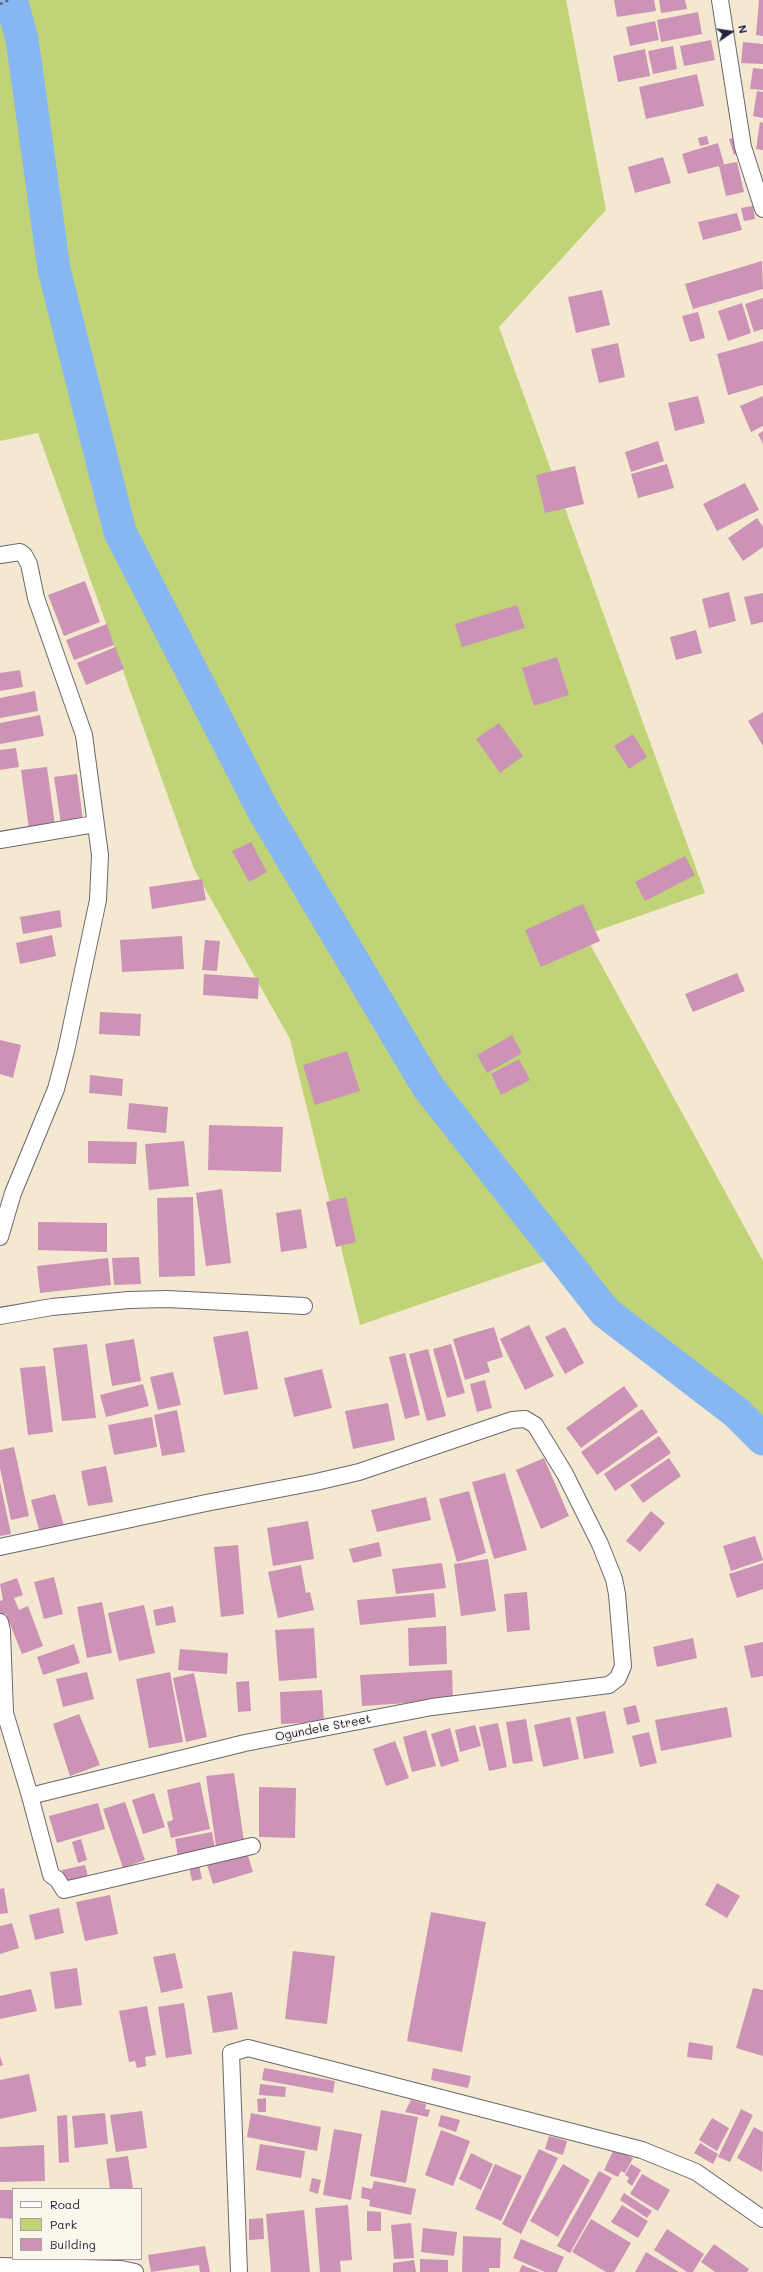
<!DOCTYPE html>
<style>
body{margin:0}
#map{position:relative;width:763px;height:2272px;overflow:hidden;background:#f4e8d0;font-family:Mali,sans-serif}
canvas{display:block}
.legend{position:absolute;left:12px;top:2188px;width:130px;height:72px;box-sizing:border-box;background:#fbf7ec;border:1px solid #a4a2a5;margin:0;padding:5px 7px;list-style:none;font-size:12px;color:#22223b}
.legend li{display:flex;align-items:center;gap:8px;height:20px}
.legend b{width:20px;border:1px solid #a4a2a5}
.north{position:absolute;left:711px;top:12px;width:40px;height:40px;-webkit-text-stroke:3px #fbf7ec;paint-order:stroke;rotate:77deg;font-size:11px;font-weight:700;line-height:16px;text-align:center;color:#22223b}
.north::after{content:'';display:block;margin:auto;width:14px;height:18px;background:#22223b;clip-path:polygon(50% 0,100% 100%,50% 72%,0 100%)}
</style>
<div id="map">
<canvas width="763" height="2272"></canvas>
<ul class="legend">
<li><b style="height:5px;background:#fff"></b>Road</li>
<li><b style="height:11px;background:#c0d477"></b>Park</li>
<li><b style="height:11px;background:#cc93b7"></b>Building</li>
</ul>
<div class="north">N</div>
</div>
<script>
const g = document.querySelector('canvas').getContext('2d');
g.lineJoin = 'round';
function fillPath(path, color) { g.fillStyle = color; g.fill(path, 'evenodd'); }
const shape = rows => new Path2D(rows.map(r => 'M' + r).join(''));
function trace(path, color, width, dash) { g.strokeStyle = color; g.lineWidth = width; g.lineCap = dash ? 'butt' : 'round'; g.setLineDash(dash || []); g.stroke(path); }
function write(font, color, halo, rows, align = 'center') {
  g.font = font + ' Mali,sans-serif'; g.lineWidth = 3; g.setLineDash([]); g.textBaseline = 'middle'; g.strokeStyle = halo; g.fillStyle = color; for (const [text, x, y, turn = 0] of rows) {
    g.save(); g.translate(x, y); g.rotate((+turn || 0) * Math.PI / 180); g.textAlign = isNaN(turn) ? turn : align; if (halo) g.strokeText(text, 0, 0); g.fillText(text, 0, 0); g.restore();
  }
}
fillPath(shape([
 [0,0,566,0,606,210,499,327,705,893,585,935,763,1261,763,1451,560,1256,360,1325,290,1039,194,869,38,433,0,441]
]), '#c0d477');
trace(shape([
 [11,0,22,39,54,269,120,532,263,810,428,1087,605,1312,737,1413,763,1439]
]), '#87b7f3', 33);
fillPath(shape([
 [614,0,654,0,656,11,617,17],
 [659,0,685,0,687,9,661,13],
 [759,0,763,0,763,36,756,35],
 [698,12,702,34,661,42,657,20],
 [655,21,659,40,630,46,626,27],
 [711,40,715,60,684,66,680,46],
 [743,42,763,44,763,64,741,63],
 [673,46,677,69,653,74,648,51],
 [645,49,650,76,618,82,613,56],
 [753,68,763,69,763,90,750,89],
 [697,74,704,106,646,119,639,87],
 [757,91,763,92,763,118,753,116],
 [760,122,763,123,763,150,756,149],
 [707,136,709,144,700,146,698,138],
 [737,137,740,153,734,155,729,139],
 [718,143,724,164,720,165,737,162,744,192,726,196,719,166,688,174,682,154],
 [663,157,671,183,635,193,628,167],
 [753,206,755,219,744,221,741,208],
 [737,213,742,230,703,240,698,222],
 [762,261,763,289,693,309,685,284],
 [602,290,610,325,576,333,568,297],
 [763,298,763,329,754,332,745,304],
 [742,303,751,333,728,341,718,311],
 [698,312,705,338,690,342,682,316],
 [763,341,763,385,728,395,717,354],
 [618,343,625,377,599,383,591,349],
 [698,396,705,423,675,431,668,403],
 [763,396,763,426,751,432,740,406],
 [763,431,763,444,758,434],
 [658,441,664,461,631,472,625,452],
 [667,464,674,488,638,498,631,474],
 [575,466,584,504,545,513,536,475],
 [745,483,759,510,717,531,703,504],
 [757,518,763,527,763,547,743,561,728,538],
 [85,581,100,622,64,636,48,595],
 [729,592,736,621,709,628,702,599],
 [763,593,763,622,751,625,744,597],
 [517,605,525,628,462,647,455,624],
 [107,624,114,645,74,660,66,640],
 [696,630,702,653,676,660,670,637],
 [115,647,124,669,86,685,77,663],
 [557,657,569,695,534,706,522,668],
 [20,670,23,687,0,691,0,673],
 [35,691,38,711,0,718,0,698],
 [763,712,763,746,748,721],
 [40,715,44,736,0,744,0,723],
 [499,723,523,756,500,773,476,739],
 [633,734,647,757,629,769,614,746],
 [16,748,19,767,0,770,0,750],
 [47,767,55,825,29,829,21,770],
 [77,774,83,821,61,824,54,777],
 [251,842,267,872,249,882,232,851],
 [685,856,695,875,645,901,635,882],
 [202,879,206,900,152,909,149,887],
 [583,904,600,941,541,967,525,930],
 [60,910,62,927,23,934,20,917],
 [52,935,56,956,20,964,16,943],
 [182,936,184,969,122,972,120,940],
 [205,940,220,941,217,971,202,970],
 [737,973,745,991,693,1012,685,994],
 [204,974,259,978,258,999,203,995],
 [100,1012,141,1014,140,1036,99,1034],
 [512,1035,522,1053,487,1073,477,1055],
 [0,1040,21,1045,13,1078,0,1074],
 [347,1051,360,1091,315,1105,303,1065],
 [519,1059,530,1080,501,1095,491,1074],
 [90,1075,123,1079,122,1096,89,1093],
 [129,1103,168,1107,166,1133,127,1129],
 [209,1125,283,1127,281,1172,208,1170],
 [88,1141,137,1142,136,1164,88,1163],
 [184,1141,189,1186,149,1190,145,1144],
 [222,1189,231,1263,206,1266,196,1193],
 [193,1197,195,1276,159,1277,157,1198],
 [346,1197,356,1242,336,1247,326,1202],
 [301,1209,307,1248,281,1252,276,1213],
 [38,1222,107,1223,107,1252,38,1250],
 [139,1257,141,1284,114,1285,112,1258],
 [108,1258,111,1285,40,1293,37,1266],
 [529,1325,554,1376,525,1390,500,1339],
 [494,1327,503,1357,487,1362,490,1372,465,1380,453,1339],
 [565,1327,584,1363,565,1374,545,1337],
 [248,1331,258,1389,224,1395,213,1337],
 [134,1339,141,1381,112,1386,105,1344],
 [87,1344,96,1418,62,1421,53,1348],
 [451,1344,465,1393,447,1398,433,1349],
 [428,1349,446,1416,427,1421,409,1354],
 [405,1353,420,1415,405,1419,389,1357],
 [45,1366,53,1432,28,1435,20,1368],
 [322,1369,332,1408,294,1417,284,1378],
 [173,1372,181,1405,158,1410,150,1377],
 [485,1380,492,1408,477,1412,470,1384],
 [143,1384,149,1406,106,1417,100,1395],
 [624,1386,638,1406,581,1448,566,1428],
 [388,1403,395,1440,353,1449,345,1411],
 [642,1409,658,1432,597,1475,581,1452],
 [177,1410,185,1452,162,1456,154,1415],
 [152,1417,157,1447,114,1455,108,1425],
 [659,1436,671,1453,615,1491,604,1474],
 [14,1447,29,1516,11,1520,0,1468,0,1450],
 [544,1458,569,1516,541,1529,516,1470],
 [669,1458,681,1476,643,1503,630,1485],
 [106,1466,113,1502,88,1506,81,1471],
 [505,1473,527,1550,494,1559,472,1482],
 [0,1482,11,1534,0,1536],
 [469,1491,486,1553,457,1562,439,1499],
 [55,1494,64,1526,40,1533,31,1500],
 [426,1497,431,1520,377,1532,371,1510],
 [651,1511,665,1523,640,1552,626,1541],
 [308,1521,314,1559,273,1566,267,1528],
 [755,1536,763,1560,731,1571,723,1546],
 [379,1542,382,1556,353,1563,349,1549],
 [238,1545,244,1614,221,1617,214,1547],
 [488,1559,496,1611,461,1616,454,1564],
 [442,1563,446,1588,396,1594,392,1569],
 [763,1563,763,1589,737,1598,729,1574],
 [301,1565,306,1593,310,1592,314,1610,278,1618,268,1572],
 [54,1577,63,1614,44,1619,34,1582],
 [17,1578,23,1595,14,1598,19,1610,28,1606,43,1646,22,1654,6,1614,1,1616,0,1612,0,1601,3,1600,0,1584],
 [527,1592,530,1630,507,1632,504,1594],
 [434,1593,436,1617,360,1625,357,1600],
 [102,1602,112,1653,87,1658,77,1607],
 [144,1605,155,1653,119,1661,108,1613],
 [173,1606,176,1622,156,1626,153,1610],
 [446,1626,447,1664,409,1666,408,1628],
 [314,1628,317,1678,279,1681,275,1630],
 [693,1638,697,1658,657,1667,653,1647],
 [763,1642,763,1676,751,1678,744,1646],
 [74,1644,80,1663,43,1675,37,1657],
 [180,1649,228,1653,227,1674,178,1670],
 [452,1670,453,1700,362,1706,360,1675],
 [87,1672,94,1699,63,1707,56,1679],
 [170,1672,183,1742,149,1748,136,1679],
 [194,1673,207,1737,186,1742,173,1678],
 [249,1681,251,1711,238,1712,236,1682],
 [322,1690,324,1722,281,1724,280,1692],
 [636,1705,640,1722,627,1725,623,1708],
 [727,1707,732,1737,661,1751,655,1720],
 [605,1711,614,1753,584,1759,576,1717],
 [79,1714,100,1765,70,1776,53,1724],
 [570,1717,579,1759,543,1767,534,1725],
 [526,1719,533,1761,513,1764,506,1722],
 [498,1723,507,1767,489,1771,479,1727],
 [475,1725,481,1746,460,1752,455,1730],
 [450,1728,459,1761,441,1767,431,1734],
 [426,1730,436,1766,412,1772,403,1737],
 [649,1732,657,1763,640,1767,632,1736],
 [395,1741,409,1778,386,1786,373,1749],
 [234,1773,244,1841,216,1846,206,1776],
 [200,1782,210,1829,171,1838,167,1822,173,1820,167,1790],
 [259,1787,296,1788,295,1838,259,1837],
 [154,1793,165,1827,143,1834,132,1800],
 [125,1802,145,1860,123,1868,103,1809],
 [98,1803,105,1829,57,1843,49,1816],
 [212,1832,215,1849,178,1856,175,1839],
 [81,1839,87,1860,78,1863,72,1842],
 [247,1852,253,1872,213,1884,207,1865],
 [85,1865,89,1880,66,1885,62,1870],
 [199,1865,202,1879,192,1881,189,1867],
 [717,1883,740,1896,727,1918,705,1905],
 [4,1888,8,1913,0,1914,0,1889],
 [110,1895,118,1934,85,1941,76,1902],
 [59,1908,64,1933,35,1940,29,1915],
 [431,1912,486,1922,462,2052,407,2041],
 [12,1923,19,1948,0,1954,0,1926],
 [293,1951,335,1956,327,2024,285,2019],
 [175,1953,183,1988,161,1993,153,1957],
 [77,1968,82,2005,55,2009,50,1972],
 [753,1988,763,1990,763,2056,736,2048],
 [31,1989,37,2011,0,2019,0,1996],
 [232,1992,238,2029,213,2033,207,1996],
 [184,2003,192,2054,166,2058,158,2007],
 [147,2006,156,2055,145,2057,146,2066,137,2068,135,2061,129,2062,119,2011],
 [689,2042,713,2046,712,2060,687,2057],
 [0,2056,3,2065,0,2066],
 [264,2068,335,2081,333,2093,262,2080],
 [433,2068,471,2076,468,2088,431,2080],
 [29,2074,37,2111,0,2119,0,2080],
 [260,2084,286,2087,285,2097,259,2095],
 [266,2098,266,2112,258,2112,257,2099],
 [411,2100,426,2104,425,2109,430,2110,428,2117,405,2112],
 [741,2109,753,2115,730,2162,718,2157],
 [381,2110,418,2117,406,2183,370,2176],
 [142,2111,147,2148,116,2152,110,2115],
 [105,2113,108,2144,75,2148,72,2116],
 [251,2113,321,2127,317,2151,247,2137],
 [67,2115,69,2162,59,2163,57,2116],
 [441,2115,460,2120,456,2132,438,2126],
 [712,2118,729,2128,717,2151,699,2140],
 [754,2127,763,2132,762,2172,737,2158],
 [334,2129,362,2134,351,2200,323,2195],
 [441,2130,470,2141,453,2186,425,2175],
 [549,2136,567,2141,563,2155,545,2149],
 [700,2143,718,2154,713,2164,694,2153],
 [260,2144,305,2151,301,2178,256,2170],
 [44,2145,45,2181,0,2182,0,2147],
 [539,2149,558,2158,521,2234,502,2224],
 [614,2149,633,2158,625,2173,621,2171,618,2177,604,2170],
 [471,2153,493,2164,481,2190,459,2179],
 [128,2156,133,2189,110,2189,106,2159],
 [495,2164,522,2176,501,2221,475,2209],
 [563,2164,590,2180,558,2237,530,2221],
 [631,2164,641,2170,632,2186,627,2182,629,2177,625,2175],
 [599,2171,612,2178,570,2253,557,2246],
 [642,2174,670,2190,658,2211,630,2194],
 [312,2178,321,2180,318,2194,309,2191],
 [374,2181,416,2189,411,2215,369,2206,370,2200,361,2198,362,2187,372,2189],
 [0,2190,13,2190,13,2219,0,2218],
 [624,2193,652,2211,647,2218,620,2200],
 [348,2205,352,2260,340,2261,341,2272,320,2272,315,2208],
 [622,2205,648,2221,638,2238,611,2222],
 [304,2210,310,2272,271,2272,266,2214],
 [367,2211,381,2212,381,2231,367,2231],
 [263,2218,264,2239,249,2240,249,2219],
 [591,2219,631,2243,614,2272,606,2272,572,2252],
 [411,2223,414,2258,394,2259,391,2225],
 [423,2228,457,2232,454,2256,421,2252],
 [667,2229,704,2254,693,2272,687,2272,654,2250],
 [463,2236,501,2238,500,2268,489,2268,489,2272,462,2272],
 [521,2239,564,2257,557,2272,545,2272,513,2258],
 [714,2244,749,2269,747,2272,715,2272,701,2262],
 [205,2246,210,2272,200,2272,199,2265,151,2272,148,2255],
 [646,2252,679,2272,635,2272],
 [420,2259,448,2260,448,2272,420,2272],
 [414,2260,416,2272,393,2272,393,2263],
 [522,2265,540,2272,519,2272]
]), '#cc93b7');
const street = shape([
 [720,0,743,147,763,209],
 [0,555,20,552,24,555,29,564,36,598,84,735,100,855,98,900,66,1051,56,1089,13,1193,0,1237],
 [0,840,95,824],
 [0,1316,52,1307,129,1300,167,1299,304,1306],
 [0,1547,206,1503,316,1482,359,1472,512,1420,525,1419,535,1425,565,1474,600,1544,614,1579,617,1594,623,1666,618,1678,609,1685,432,1707,245,1743,30,1796],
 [0,1622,2,1631,5,1713,30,1796,51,1875,57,1879,64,1890,252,1846],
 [0,2266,121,2269,135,2272],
 [239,2272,231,2053,248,2048,642,2150,696,2172,763,2219]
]);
trace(street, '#6c676f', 18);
trace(shape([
 [0,4,9,0]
]), '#6c676f', 2.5, [3, 3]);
trace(street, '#fff', 16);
write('12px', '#22223b', '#fbf7ec', [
 ["Ogundele Street",323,1728,-11]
]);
</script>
